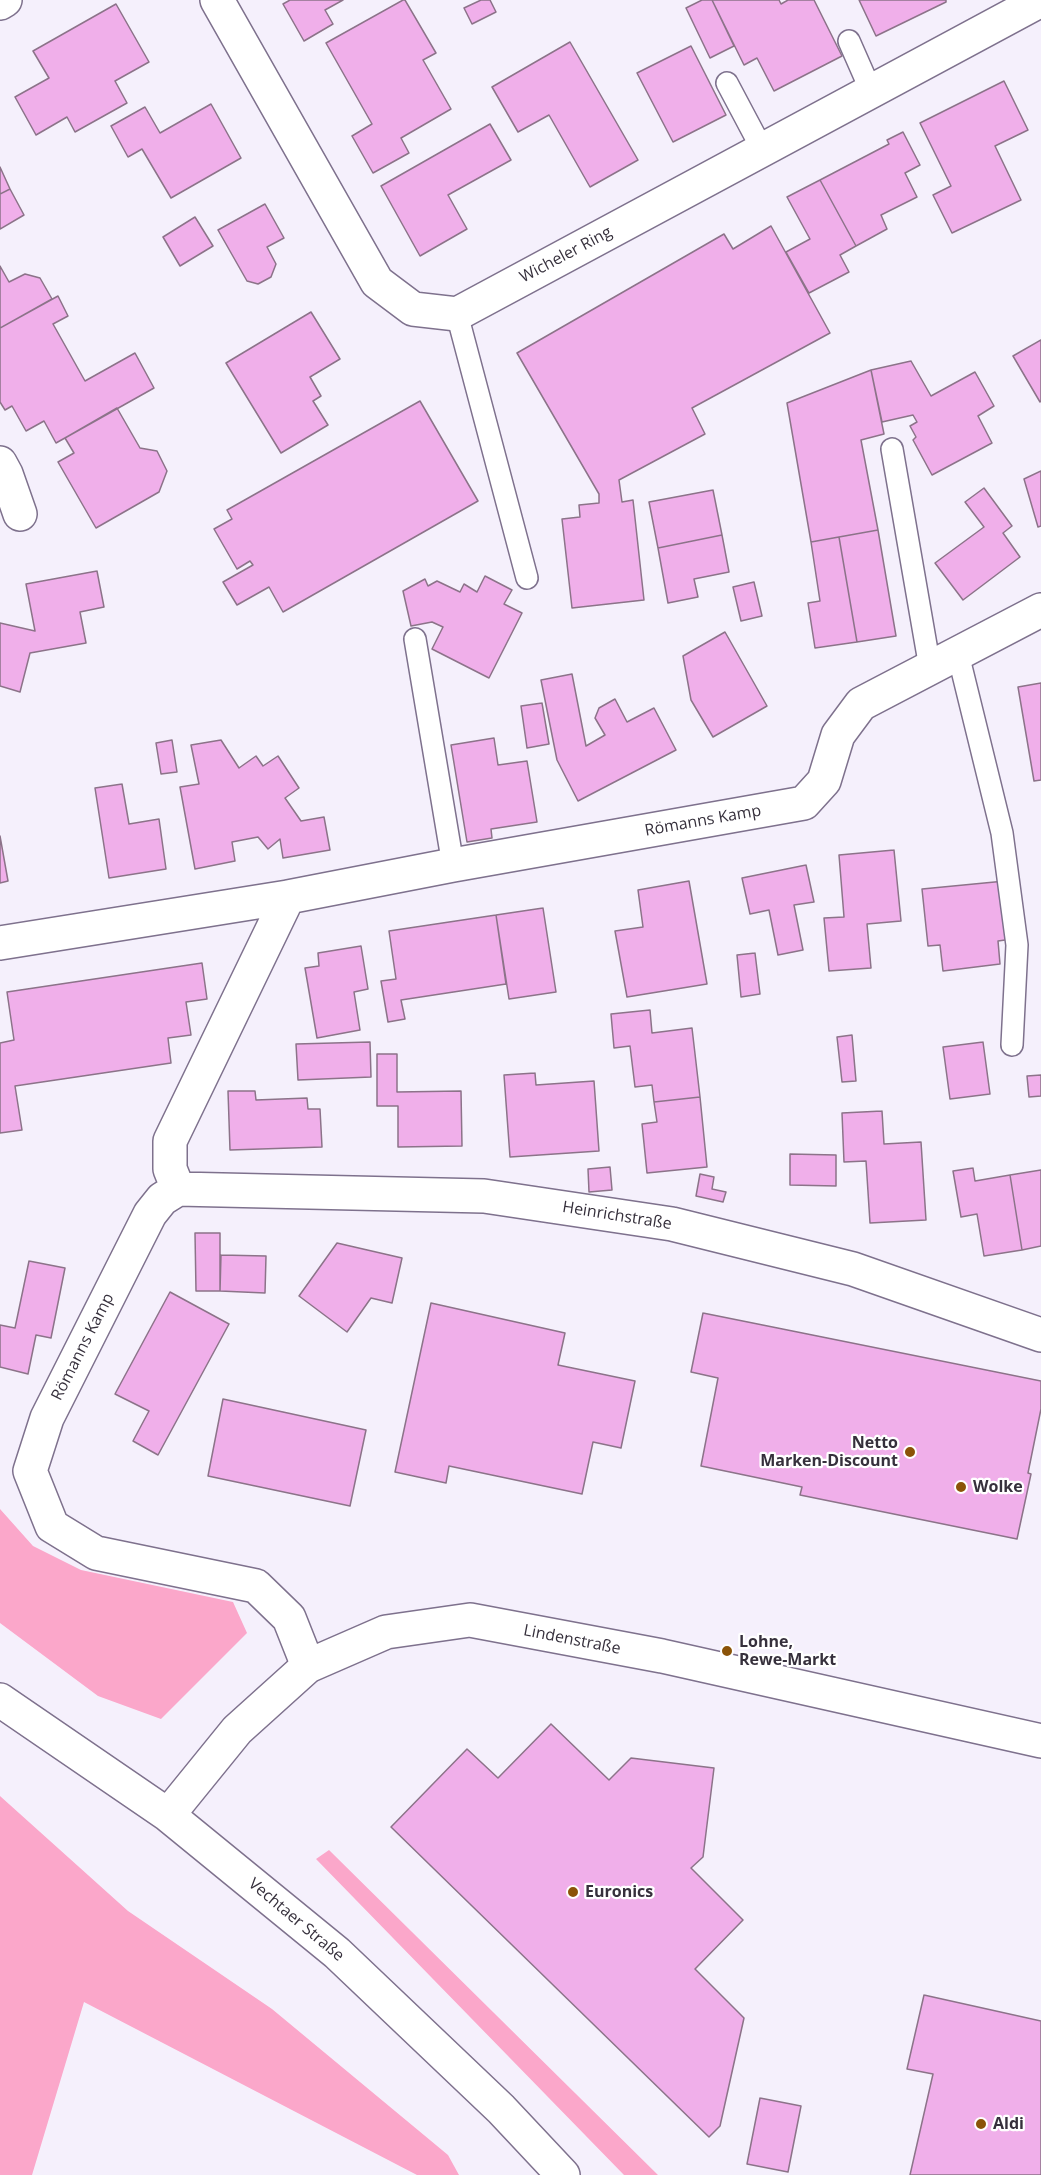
<!DOCTYPE html>
<meta charset="utf-8">
<style>
body{margin:0}
canvas{display:block;background:#f5f0fc}
</style>
<canvas width="1041" height="2175"></canvas>
<script>
const g = document.querySelector('canvas').getContext('2d');
g.lineJoin = 'round';
function fillPath(path, color) { g.fillStyle = color; g.fill(path, 'evenodd'); }
const shape = rows => new Path2D(rows.map(r => 'M' + r).join(''));
function trace(path, color, width, dash) { g.strokeStyle = color; g.lineWidth = width; g.lineCap = dash ? 'butt' : 'round'; g.setLineDash(dash || []); g.stroke(path); }
function write(font, color, halo, rows, align = 'center') {
  g.font = font + ' "Open Sans",sans-serif'; g.lineWidth = 4.5; g.setLineDash([]); g.textBaseline = 'middle'; g.strokeStyle = halo; g.fillStyle = color; for (const [text, x, y, turn = 0] of rows) {
    g.save(); g.translate(x, y); g.rotate((+turn || 0) * Math.PI / 180); g.textAlign = isNaN(turn) ? turn : align; if (halo) g.strokeText(text, 0, 0); g.fillText(text, 0, 0); g.restore();
  }
}
fillPath(shape([
 [0,1509,33,1546,81,1570,233,1602,247,1633,161,1719,98,1696,0,1623],
 [0,1796,128,1911,272,2009,448,2155,459,2175,417,2175,84,2002,32,2175,0,2175],
 [329,1850,658,2175,624,2175,316,1859]
]), '#fba7ca');
const building = shape([
 [290,0,343,0,325,10,333,24,304,41,283,4,290,0],
 [403,0,405,0,436,53,423,60,451,109,401,138,409,153,373,173,352,136,372,124,326,43,403,0],
 [481,0,490,0,496,12,472,24,464,8,481,0],
 [702,0,712,0,734,46,710,58,686,8,702,0],
 [712,0,779,0,781,4,788,0,814,0,842,56,774,91,757,58,744,65,712,0],
 [859,0,946,0,946,2,876,36,859,0],
 [116,4,149,62,115,81,127,103,75,132,67,117,36,135,15,97,49,78,33,51,116,4],
 [570,42,638,160,590,187,549,115,518,132,492,87,570,42],
 [691,46,726,115,673,142,637,73,691,46],
 [1004,81,1028,130,995,146,1021,200,952,233,933,195,951,186,920,123,1004,81],
 [211,104,241,158,171,198,142,149,128,157,111,126,145,107,160,133,211,104],
 [490,124,511,160,448,195,467,229,420,256,381,186,490,124],
 [903,132,920,165,905,173,917,197,881,215,887,229,856,246,820,180,889,144,887,140,903,132],
 [0,167,10,189,0,194,0,167],
 [820,180,856,246,840,255,849,272,809,293,786,252,810,239,787,197,820,180],
 [10,189,24,215,0,229,0,194,10,189],
 [265,204,284,238,267,247,276,264,271,277,258,284,247,281,218,230,265,204],
 [195,217,213,246,180,266,163,237,195,217],
 [771,226,830,333,692,408,705,434,619,480,622,502,633,500,644,600,572,608,562,519,580,517,579,505,599,503,599,494,517,353,724,234,733,249,771,226],
 [0,266,9,282,25,274,40,278,52,299,0,328,0,266],
 [58,296,68,316,53,324,85,381,135,353,154,388,56,443,44,421,26,431,12,406,5,410,0,402,0,328,58,296],
 [311,312,340,359,310,377,321,396,313,401,328,425,281,453,226,363,311,312],
 [1041,340,1041,401,1040,402,1013,356,1041,340],
 [911,361,931,396,975,372,994,406,978,416,992,443,932,475,913,440,916,437,910,426,917,422,913,415,882,422,871,370,911,361],
 [871,370,884,434,861,440,878,530,811,542,787,403,871,370],
 [420,401,478,501,283,612,269,587,237,605,223,582,253,565,250,561,237,569,214,529,232,519,227,510,420,401],
 [117,408,140,448,157,451,167,471,159,492,96,528,58,462,74,453,65,438,117,408],
 [1041,471,1041,526,1038,527,1024,479,1041,471],
 [984,488,1012,526,1003,533,1020,557,963,600,935,563,984,527,965,502,984,488],
 [713,490,722,535,658,548,649,502,713,490],
 [878,530,896,636,857,642,839,537,878,530],
 [722,535,729,572,694,579,698,597,668,603,658,548,722,535],
 [839,537,857,642,815,648,808,603,820,601,811,542,839,537],
 [97,571,104,607,80,612,86,643,30,653,20,692,0,686,0,623,35,631,26,584,97,571],
 [485,576,512,590,504,604,522,613,489,678,432,649,443,627,432,622,411,626,403,591,425,579,428,586,437,581,460,592,464,584,477,592,485,576],
 [754,582,762,616,741,621,733,587,754,582],
 [725,632,767,706,713,737,691,700,683,656,725,632],
 [572,674,586,746,605,735,595,718,599,708,615,699,627,722,654,708,676,750,578,801,557,760,541,680,572,674],
 [1041,683,1041,780,1034,781,1018,687,1041,683],
 [542,703,549,744,527,748,521,706,542,703],
 [494,738,498,765,527,761,537,822,491,829,492,838,467,842,451,745,494,738],
 [172,740,177,772,161,774,156,743,172,740],
 [221,740,239,768,256,756,263,766,278,756,299,788,285,798,301,821,324,817,330,850,283,858,280,839,268,849,258,837,232,842,235,861,195,869,180,787,199,784,191,745,221,740],
 [122,784,129,824,159,819,166,869,109,878,95,788,122,784],
 [0,836,8,881,0,883,0,836],
 [894,850,901,921,867,924,871,968,829,971,824,918,844,917,839,855,894,850],
 [806,865,814,902,794,905,803,950,778,955,769,910,750,914,742,878,806,865],
 [689,881,707,984,627,997,615,931,643,927,638,890,689,881],
 [1005,881,1012,939,998,941,1000,964,943,971,940,945,928,946,922,889,1005,881],
 [543,908,556,992,509,999,496,915,543,908],
 [496,915,506,984,401,1000,405,1019,388,1022,381,981,396,979,389,931,496,915],
 [361,946,368,989,354,992,360,1030,317,1038,305,968,319,966,318,953,361,946],
 [755,953,760,994,741,997,737,955,755,953],
 [202,963,207,999,186,1002,191,1035,168,1038,171,1063,15,1086,22,1130,0,1133,0,1043,14,1040,7,992,202,963],
 [650,1010,652,1033,692,1028,700,1097,654,1102,652,1085,635,1087,630,1046,614,1048,611,1014,650,1010],
 [852,1035,856,1081,842,1082,837,1037,852,1035],
 [370,1042,371,1077,298,1080,296,1044,370,1042],
 [983,1042,990,1094,950,1099,943,1047,983,1042],
 [377,1054,397,1054,397,1092,461,1091,462,1146,398,1147,398,1106,377,1106,377,1054],
 [535,1073,536,1085,594,1081,599,1151,510,1157,504,1075,535,1073],
 [1041,1075,1041,1096,1029,1097,1027,1076,1041,1075],
 [228,1091,255,1091,256,1100,307,1098,308,1109,320,1109,322,1147,230,1150,228,1091],
 [700,1097,707,1167,647,1173,642,1124,657,1122,654,1102,700,1097],
 [882,1111,884,1144,921,1142,926,1220,870,1223,866,1161,844,1162,842,1113,882,1111],
 [790,1154,836,1155,836,1186,790,1185,790,1154],
 [610,1167,612,1190,589,1192,588,1169,610,1167],
 [973,1168,975,1181,1010,1175,1022,1250,984,1256,977,1214,961,1217,953,1171,973,1168],
 [1041,1170,1041,1246,1022,1250,1010,1175,1041,1170],
 [700,1174,714,1177,712,1189,726,1192,723,1202,696,1196,700,1174],
 [195,1233,220,1233,220,1291,196,1291,195,1233],
 [337,1243,402,1258,392,1303,371,1298,347,1332,299,1296,337,1243],
 [221,1255,266,1256,265,1293,220,1291,221,1255],
 [29,1261,65,1268,51,1338,36,1335,28,1374,0,1367,0,1325,15,1328,29,1261],
 [170,1292,229,1324,158,1455,133,1441,149,1411,115,1394,170,1292],
 [431,1303,565,1333,558,1365,635,1381,621,1448,593,1442,582,1494,449,1466,446,1483,395,1472,431,1303],
 [703,1313,1041,1381,1041,1409,1028,1473,1031,1474,1017,1539,800,1495,802,1487,701,1466,718,1378,691,1372,703,1313],
 [223,1399,366,1430,350,1506,208,1476,223,1399],
 [551,1724,609,1780,631,1758,714,1768,703,1857,691,1868,743,1920,695,1969,744,2018,720,2126,709,2137,391,1827,467,1749,498,1778,551,1724],
 [924,1995,1041,2021,1041,2175,910,2175,933,2074,907,2069,924,1995],
 [760,2098,801,2106,788,2172,747,2164,760,2098]
]);
fillPath(building, '#f0afea');
trace(building, '#8c7389', 1.5);
const lane = shape([
 [849,41,871,91],
 [727,83,762,149],
 [457,314,527,578],
 [892,449,930,668],
 [415,639,453,865],
 [958,654,1002,833,1017,945,1012,1045]
]);
const street = shape([
 [217,0,377,282,413,309,457,314,1041,0],
 [0,3,5,0],
 [0,463,6,474,20,514],
 [0,943,288,897],
 [178,1189,484,1196,672,1224,853,1269,1041,1335],
 [308,1666,289,1618,256,1586,96,1553,52,1526,30,1471,47,1418,150,1214,162,1199,178,1189,170,1169,170,1141,288,897,453,865,804,803,824,781,838,735,861,704,1041,610]
]);
const secondary = shape([
 [0,1700,168,1815,337,1953,501,2109,563,2175],
 [168,1815,237,1730,308,1666,386,1632,470,1620,662,1656,1041,1741]
]);
trace(lane, '#7e718d', 24);
trace(street, '#7e718d', 36);
trace(secondary, '#7e718d', 36);
trace(lane, '#fff', 21);
trace(street, '#fff', 33);
trace(secondary, '#fff', 33);
for (const [x, y, r, color] of [
 [910,1452,6,"#8b5308"],
 [961,1487,6,"#8b5308"],
 [727,1651,6,"#8b5308"],
 [573,1892,6,"#8b5308"],
 [981,2124,6,"#8b5308"]
]) { const dot = new Path2D(); dot.arc(x, y, r, 0, 2 * Math.PI); g.fillStyle = color; g.fill(dot); trace(dot, '#fff', 2); }
write('16px', '#36303c', '#fff', [
 ["Wicheler Ring",566,255,-28],
 ["Römanns Kamp",703,821,-10],
 ["Heinrichstraße",617,1216,9],
 ["Römanns Kamp",83,1347,-63],
 ["Lindenstraße",572,1640,11],
 ["Vechtaer Straße",296,1920,40]
]);
write('bold 16px', '#36303c', '#fff', [
 ["Netto",898,1443,"right"],
 ["Marken-Discount",898,1461,"right"],
 ["Wolke",973,1487],
 ["Lohne,",739,1642],
 ["Rewe-Markt",739,1660],
 ["Euronics",585,1892],
 ["Aldi",993,2124]
], 'left');
</script>
